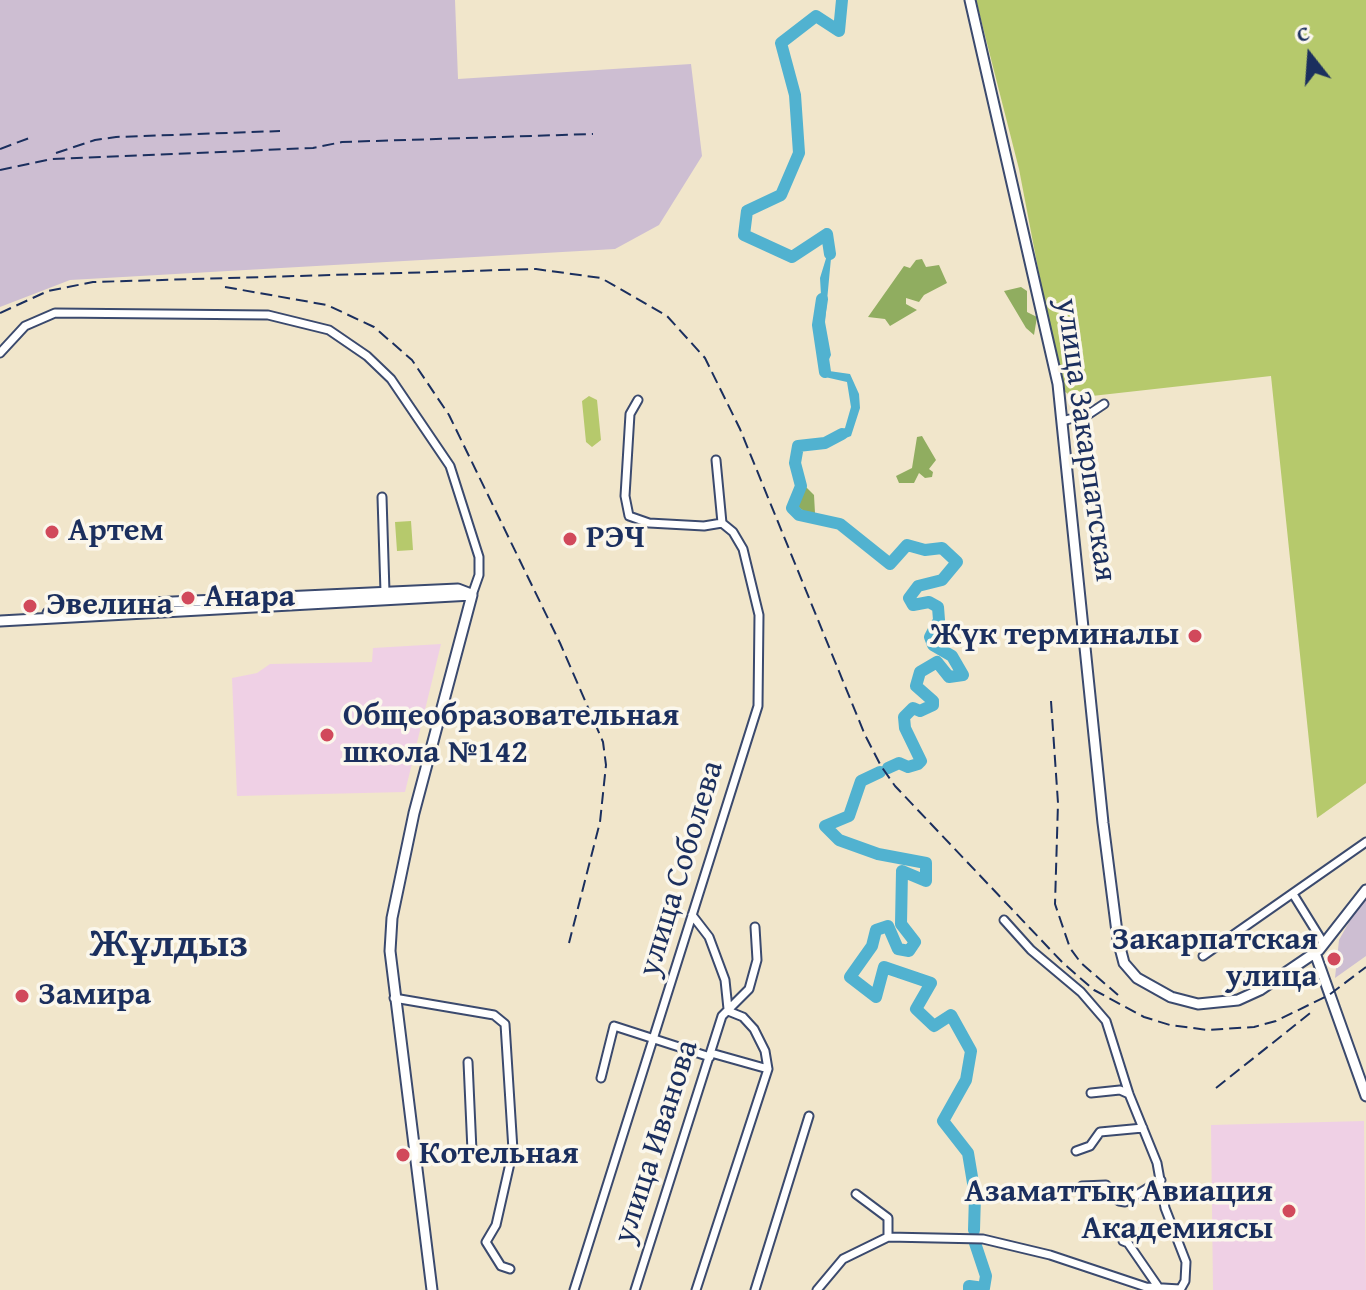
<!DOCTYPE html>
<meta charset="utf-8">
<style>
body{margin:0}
#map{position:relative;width:1366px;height:1290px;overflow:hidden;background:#f1e6cb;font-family:"Gentium Book Plus",serif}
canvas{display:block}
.north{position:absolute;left:1270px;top:16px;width:80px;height:80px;-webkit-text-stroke:6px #fbf7ec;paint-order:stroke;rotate:343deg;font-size:22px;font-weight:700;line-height:32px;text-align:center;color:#1b2f5e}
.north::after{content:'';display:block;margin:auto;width:28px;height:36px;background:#1b2f5e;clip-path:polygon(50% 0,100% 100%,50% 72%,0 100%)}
</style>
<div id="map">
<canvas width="1366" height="1290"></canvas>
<div class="north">С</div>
</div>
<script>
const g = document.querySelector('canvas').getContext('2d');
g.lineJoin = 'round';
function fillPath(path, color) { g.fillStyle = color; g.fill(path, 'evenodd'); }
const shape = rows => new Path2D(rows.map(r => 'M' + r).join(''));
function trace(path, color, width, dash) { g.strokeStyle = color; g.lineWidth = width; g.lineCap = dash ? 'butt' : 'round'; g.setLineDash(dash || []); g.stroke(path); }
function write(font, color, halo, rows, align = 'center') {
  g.font = font + ' "Gentium Book Plus",serif'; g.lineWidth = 7; g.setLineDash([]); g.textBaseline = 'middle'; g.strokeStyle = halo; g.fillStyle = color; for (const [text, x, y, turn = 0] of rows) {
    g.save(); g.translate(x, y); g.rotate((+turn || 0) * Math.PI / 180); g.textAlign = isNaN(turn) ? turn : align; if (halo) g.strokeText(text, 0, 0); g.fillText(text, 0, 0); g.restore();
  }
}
fillPath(shape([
 [441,644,405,792,237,796,232,678,257,673,270,664,372,662,373,648],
 [1364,1121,1366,1290,1213,1290,1211,1125]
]), '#efd0e5');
fillPath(shape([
 [0,0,455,0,458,79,691,64,702,156,659,225,615,249,70,280,0,307],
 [1366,900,1366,956,1335,978,1339,940,1358,906]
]), '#cdbed2');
fillPath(shape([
 [976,0,1366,0,1366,783,1317,818,1271,376,1074,398,1061,389,1019,169],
 [589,396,597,400,601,440,592,447,586,442,582,401],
 [411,521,413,550,397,551,395,522]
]), '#b6c96c');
fillPath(shape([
 [922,259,926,267,939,265,947,283,924,295,919,302,906,298,906,304,917,310,890,326,885,319,868,317,904,266,910,268,916,260],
 [1021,287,1027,291,1027,312,1037,317,1034,335,1026,328,1004,291],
 [922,436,936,460,929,469,933,472,932,477,925,478,919,473,914,483,899,483,896,476,912,468,917,437],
 [806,487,814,495,815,513,810,515,798,507,797,500]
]), '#90ad60');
fillPath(shape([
 [833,237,825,322,831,355,826,366,829,371,850,374,859,394,860,408,851,436,828,445,827,439,845,428,851,407,847,382,825,377,822,372,824,346,820,278,828,252,825,242]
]), '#51b2d0');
trace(shape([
 [830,254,827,234,792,257,744,235,747,211,781,195,799,153,795,95,781,43,816,16,839,31,842,0],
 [822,299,818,325,825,372],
 [842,434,825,443,798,446,795,463,801,486,792,508,799,515,840,524,890,564,907,545,925,550,942,548,957,562,942,580,918,586,909,598,913,605,929,602,938,607,939,620,930,637,933,645,952,656,963,675,949,677,937,662,920,672,916,686,933,701,933,705,920,711,913,708,904,717,905,728,921,761,918,764,908,767,899,763,888,768],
 [880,772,861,781,849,816,825,826,839,840,878,854,926,863,926,881,902,871,901,924,915,942,909,951,898,949,888,926,876,930,872,946,850,977,876,997,884,967,931,983,916,1009,934,1026,951,1015,971,1051,966,1080,943,1121,968,1153,975,1195,974,1230],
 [969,1290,969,1286,984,1288,986,1276,975,1243]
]), '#51b2d0', 12);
const minor = shape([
 [0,353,25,326,55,313,268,315,329,330,367,356,391,379,450,466,479,557,479,575,472,595],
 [638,400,630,414,625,496,629,516,649,523,704,526,722,523],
 [1062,421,1089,414,1104,404],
 [382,497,385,592],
 [1293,894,1324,944],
 [692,915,709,937,725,980,728,1009],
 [1004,920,1031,950,1081,992,1106,1021,1129,1094,1157,1163,1165,1208,1186,1262,1185,1281,1180,1290],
 [1203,956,1366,842],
 [394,998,494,1015,505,1024,513,1150,496,1225,486,1242,501,1266,510,1269],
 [711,1053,768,1069],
 [601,1078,614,1026,710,1057],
 [1091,1093,1120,1090,1129,1094],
 [1076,1151,1090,1146,1100,1132,1143,1128],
 [414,1157,472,1151,468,1062],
 [1082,1186,1106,1185,1119,1201,1125,1202,1161,1180],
 [888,1237,983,1239,1050,1255,1146,1287,1180,1289],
 [1123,1241,1128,1243,1159,1288],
 [574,1290,758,706,759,615,743,549,733,532,722,523,716,460],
 [635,1290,722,1016,749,989,757,960,755,927],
 [696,1290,768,1069,765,1051,754,1029,743,1017,728,1011],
 [755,1290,809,1116],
 [817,1290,843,1259,888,1237,888,1218,856,1194]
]);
const tertiary = shape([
 [970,0,1058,384,1103,823,1118,940,1124,963,1137,978,1171,997,1198,1004,1238,1000,1260,990,1319,950,1366,890],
 [48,613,63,607,458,589,471,594],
 [0,621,472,595],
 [1315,953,1366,1096],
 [432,1290,390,951,392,918,414,813,472,595]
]);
trace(minor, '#3b4a6e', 11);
trace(tertiary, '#3b4a6e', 13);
trace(minor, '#fff', 7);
trace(tertiary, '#fff', 9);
trace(shape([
 [0,149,32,137],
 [56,153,95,140,116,137,280,131],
 [0,170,52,159,313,148,342,142,593,134],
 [225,287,327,305,374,327,412,360,449,415,560,643,603,742,606,765,600,822,569,943],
 [0,313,48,291,93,282,536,269,601,278,667,316,705,358,740,429,865,735,881,766,895,786,1063,963,1094,990,1144,1017,1170,1025,1208,1030,1254,1027,1276,1021,1329,995,1366,967],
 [1051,701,1058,803,1055,904,1070,948,1081,963,1118,995],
 [1216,1088,1314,1010]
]), '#1b2f5e', 2, [12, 6]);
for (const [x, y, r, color] of [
 [52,532,8,"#d1495b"],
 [570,539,8,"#d1495b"],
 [188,598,8,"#d1495b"],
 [30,606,8,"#d1495b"],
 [1195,636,8,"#d1495b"],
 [327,735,8,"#d1495b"],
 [1334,959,8,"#d1495b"],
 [22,996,8,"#d1495b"],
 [403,1155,8,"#d1495b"],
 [1289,1211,8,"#d1495b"]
]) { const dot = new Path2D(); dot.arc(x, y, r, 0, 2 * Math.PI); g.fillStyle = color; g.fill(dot); trace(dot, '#fbf7ec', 3); }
write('32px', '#1b2f5e', '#fbf7ec', [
 ["улица Закарпатская",1085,440,82],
 ["улица Соболева",682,869,-73],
 ["улица Иванова",657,1142,-72]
]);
write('bold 32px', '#1b2f5e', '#fbf7ec', [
 ["Артем",68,532],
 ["РЭЧ",586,539],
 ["Анара",204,598],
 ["Эвелина",46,606],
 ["Жүк терминалы",1179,636,"right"],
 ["Общеобразовательная",343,717],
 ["школа №142",343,754],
 ["Закарпатская",1318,941,"right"],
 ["улица",1318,978,"right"],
 ["Замира",38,996],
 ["Котельная",419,1155],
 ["Азаматтық Авиация",1273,1193,"right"],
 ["Академиясы",1273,1230,"right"]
], 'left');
write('bold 40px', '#1b2f5e', '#fbf7ec', [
 ["Жұлдыз",169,946]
]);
</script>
